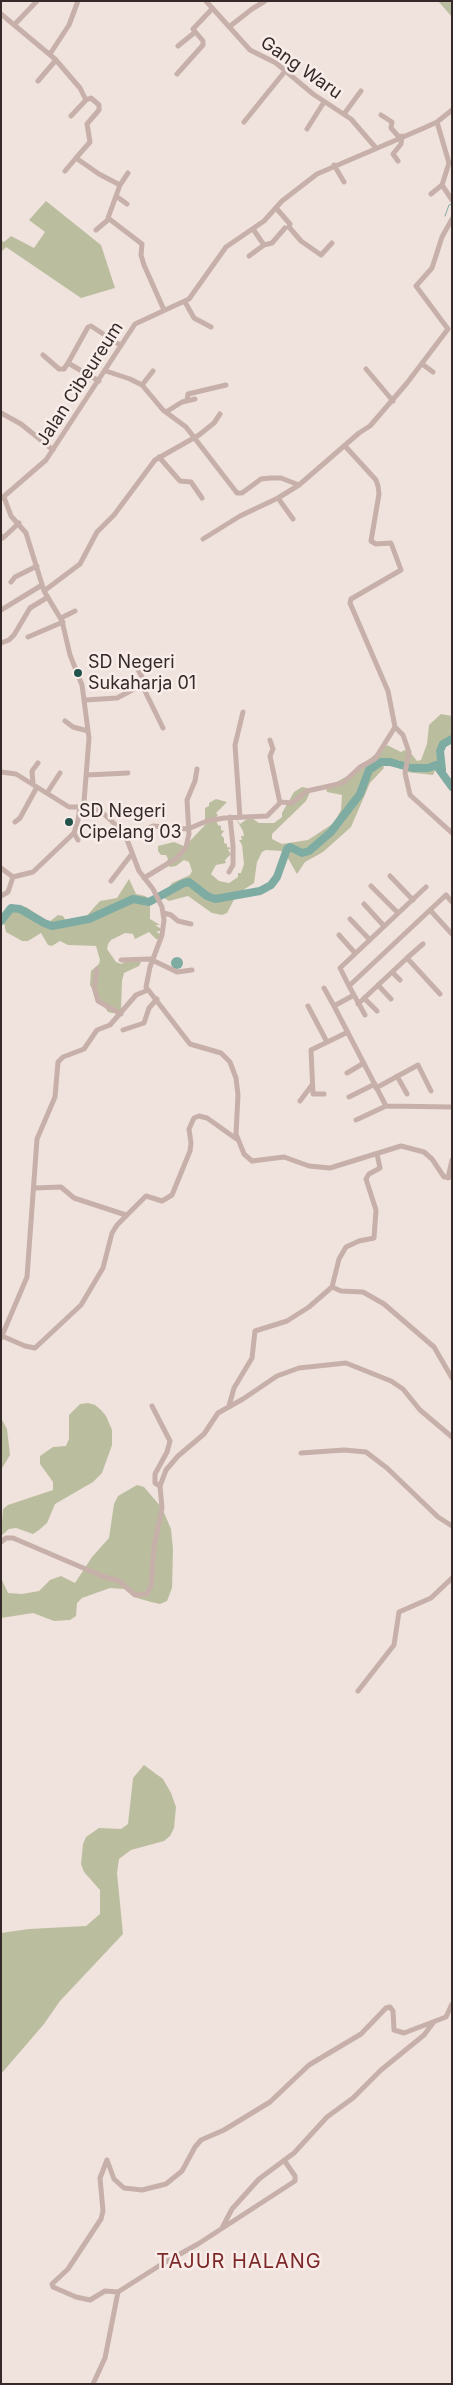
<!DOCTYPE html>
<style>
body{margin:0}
#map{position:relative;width:453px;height:2385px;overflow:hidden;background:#f0e2dd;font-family:Inter,sans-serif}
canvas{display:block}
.frame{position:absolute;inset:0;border:2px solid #352a29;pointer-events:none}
</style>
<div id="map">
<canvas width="453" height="2385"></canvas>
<div class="frame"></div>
</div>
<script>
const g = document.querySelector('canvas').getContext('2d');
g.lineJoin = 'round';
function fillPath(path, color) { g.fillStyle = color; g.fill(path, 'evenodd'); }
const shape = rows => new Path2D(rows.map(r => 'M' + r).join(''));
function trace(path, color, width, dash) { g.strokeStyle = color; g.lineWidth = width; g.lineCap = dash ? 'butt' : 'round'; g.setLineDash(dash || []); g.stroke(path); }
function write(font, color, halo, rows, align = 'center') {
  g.font = font + ' Inter,sans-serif'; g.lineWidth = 5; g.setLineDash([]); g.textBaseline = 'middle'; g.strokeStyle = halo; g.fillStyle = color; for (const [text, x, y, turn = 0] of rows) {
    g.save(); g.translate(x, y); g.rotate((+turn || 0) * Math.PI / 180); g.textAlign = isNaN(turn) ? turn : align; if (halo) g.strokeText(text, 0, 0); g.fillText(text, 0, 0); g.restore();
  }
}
fillPath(shape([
 [438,1,452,1,452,17],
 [46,201,101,245,115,288,81,298,6,247,1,252,1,240,4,242,11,236,34,248,45,232,29,220],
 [441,714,452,716,452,735,441,743,436,752,438,763,433,775,406,772,409,767,399,760,382,762,384,768,370,783,351,827,323,852,305,862,297,874,285,853,281,851,266,850,262,852,257,862,254,883,237,894,227,913,222,915,212,913,188,896,169,901,164,898,163,895,172,883,190,875,192,871,189,862,184,860,176,866,170,867,166,863,168,859,166,855,161,855,158,851,158,846,174,842,184,846,189,842,205,825,205,808,209,806,209,803,216,799,227,802,216,813,218,815,215,818,218,825,221,826,221,830,224,831,221,835,224,838,224,843,227,844,227,847,231,848,228,850,231,854,225,860,226,863,216,865,211,874,219,881,229,883,238,877,238,873,241,873,244,864,242,845,239,840,242,840,241,836,244,836,243,831,235,817,240,824,250,817,259,823,274,823,282,817,282,813,294,792,302,787,307,788,310,792,306,801,272,834,272,839,282,844,308,840,334,823,341,810,342,795,327,792,326,788,349,775,387,745,401,752,405,750,410,752,417,761,421,760,427,744,429,725],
 [129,879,136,894,145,896,150,900,150,919,160,925,155,925,163,930,156,932,163,935,161,940,156,939,149,932,135,939,133,934,125,933,111,940,108,944,107,949,116,962,121,964,130,959,141,962,139,966,124,973,122,981,121,1010,118,1013,112,1013,108,1012,90,985,91,971,99,964,100,960,96,946,68,945,60,941,52,946,48,945,41,933,28,941,22,941,6,932,4,923,10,909,20,907,26,907,49,922,58,915,63,916,66,921,83,920,100,901,117,898],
 [88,1403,95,1405,101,1410,106,1416,112,1430,112,1445,102,1473,93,1482,55,1504,47,1523,39,1530,33,1534,16,1528,9,1529,1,1536,3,1509,8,1505,53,1490,53,1482,40,1464,40,1456,53,1447,66,1446,69,1439,69,1415,80,1404],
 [1,1418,7,1429,10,1455,1,1470],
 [137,1485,144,1487,162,1508,171,1529,173,1549,172,1588,167,1601,160,1604,151,1602,137,1598,124,1589,110,1588,82,1598,77,1603,76,1616,70,1620,54,1621,33,1613,1,1618,1,1578,8,1593,22,1594,39,1591,50,1580,61,1576,75,1583,92,1557,109,1538,114,1504,118,1496],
 [144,1765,163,1779,171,1793,176,1807,174,1828,170,1836,164,1841,131,1850,119,1859,117,1873,123,1934,60,2001,44,2024,1,2074,1,1933,29,1929,86,1926,100,1914,100,1890,84,1872,81,1864,83,1844,86,1837,99,1828,121,1829,128,1824,133,1778]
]), '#bbbe9e');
fillPath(shape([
 '171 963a6 6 0 1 1 12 0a6 6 0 1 1-12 0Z'
]), '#7eaba2');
trace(shape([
 [445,216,449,205,452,204]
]), '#7eaba2', 1);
trace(shape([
 [413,768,428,768,436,765,452,787],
 [442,770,440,751,443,744,452,739],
 [1,921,11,908,20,909,44,923,52,926,89,919,133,899,149,902,184,883,189,882,207,896,215,899,260,891,271,885,277,877,287,849,290,847,302,853,309,851,331,832,360,794,369,770,381,762,390,762,408,767]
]), '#7eaba2', 8);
trace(shape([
 [206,1,250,50,276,63,313,94,351,119,376,148],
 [1,14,55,59,80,88,86,100,91,98,99,105,99,110,87,124,90,142,76,158,99,174,120,185,108,218,142,244,141,255,144,265,164,310],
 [14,25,37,1],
 [229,27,252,9,265,1],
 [178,46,194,33],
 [50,54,69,25,78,1],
 [177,74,203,45,203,41,193,29,212,9],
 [38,81,56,60],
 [344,114,361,91],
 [381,115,392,122,391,128,399,137],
 [71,116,86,100],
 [244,122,286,70],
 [437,122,449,163,442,185,452,200],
 [307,129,324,102],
 [398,161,393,154,401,144,402,136],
 [334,165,344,182],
 [65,171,76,158],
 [120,185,128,173],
 [431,194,442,185],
 [116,196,127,204],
 [276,208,290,224,289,227,301,241,321,255,332,243],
 [253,229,264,245,272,243,285,228],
 [96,230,109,219],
 [249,256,264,245],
 [185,302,194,318,211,327],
 [43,355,59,369,64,369,68,363],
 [422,364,433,372],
 [366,369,393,401],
 [106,371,130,379,142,385,163,410,186,427,237,493,242,493,261,479,270,478,281,478,299,485,359,433,370,426,407,383,448,329,416,286,432,268,442,237,452,219],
 [99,381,68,363,88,327,91,326,120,345],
 [142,385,153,371],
 [187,400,188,394,226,385],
 [166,412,182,402,195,399],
 [1,413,21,424,53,450],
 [159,457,180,481,191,482,202,498],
 [4,497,11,516,26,533,44,591,62,621,70,655,82,685,89,738,84,802,104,814,119,828,126,837,139,871,153,889,162,907,164,920,162,935,150,967,146,987,190,1044,221,1053,230,1062,236,1078,238,1095,236,1134,244,1154,252,1161,284,1157,309,1166,330,1168,401,1146,424,1152,432,1159,444,1177,452,1177],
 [2,498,46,460,135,324,189,299,226,247,264,221,282,201,317,174,424,128,437,122,452,110],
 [293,519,278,498,299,485],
 [1,536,3,538,19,523],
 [203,539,240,516,278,498],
 [11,582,15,577,37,566],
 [44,591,80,564,97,532,114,515,155,460,199,435,214,423,220,414],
 [1,610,42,585],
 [61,618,75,611],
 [28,637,63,622],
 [1,643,9,640,14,635,30,608,48,597],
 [133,660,143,679,142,685],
 [85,700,117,698,142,685,163,728],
 [65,721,73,727,88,731],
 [395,727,403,735,409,752,405,773,410,795,452,833],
 [270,740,273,749,270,756,280,803],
 [1,772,16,774,69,807,80,807,84,802],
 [87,775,128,773],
 [33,784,32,771,38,763],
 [47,793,60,773],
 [240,817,235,745,243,712],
 [15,822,20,818,37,787],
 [126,837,153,826,188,829,207,821,224,818,267,816,281,802,292,803,307,791,343,783,360,767,375,759,395,727,388,691,350,603,351,599,401,570,391,543,376,544,371,541,379,494,378,486,376,480,345,446],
 [78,840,74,833,78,820,80,807],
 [1,868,13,877],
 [229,872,233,865,233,846,230,817],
 [390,876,413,900],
 [144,878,177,858,186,847,189,834,187,800,195,781,197,769],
 [111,881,131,855],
 [371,886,398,913],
 [1,896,8,892,13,877,33,872,74,833],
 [364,904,384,926],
 [430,910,452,934],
 [164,913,171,915,178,921,191,924],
 [350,919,370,940],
 [339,935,355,953],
 [407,958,423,944],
 [121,960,150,959,177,972,192,970],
 [97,969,94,987,98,1001,121,1014],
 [392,972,400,980],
 [378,985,391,999],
 [349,986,340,968,426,887],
 [324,988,334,1006],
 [354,995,334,1006,386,1106,452,1107],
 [364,998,377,1011],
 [358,1004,407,958,440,994],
 [308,1006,327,1042],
 [365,1015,349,986,446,895,452,902],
 [123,1030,144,1023,149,1008,157,999],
 [347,1073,364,1063],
 [397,1076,407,1094],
 [376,1088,418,1065,431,1091],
 [324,1094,313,1094,311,1050,348,1032],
 [349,1097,375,1084],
 [300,1101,312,1085],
 [356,1120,386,1106],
 [448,1178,452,1160],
 [34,1188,61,1187,74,1198,126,1215],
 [332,1287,341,1291,363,1292,384,1304,434,1347,452,1378],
 [2,1336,25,1346,35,1348,81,1305,103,1268,112,1233,117,1225,146,1196,162,1201,172,1195,190,1151,191,1143,189,1129,194,1118,199,1116,207,1118,238,1140],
 [1,1338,27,1277,37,1139,55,1097,58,1062,63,1057,84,1049,97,1030,110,1025,136,995,148,990],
 [152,1406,170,1441,167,1452,155,1474,155,1483,160,1486],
 [229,1406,234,1388,252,1358,255,1331,287,1321,309,1307,332,1287,339,1259,346,1247,359,1241,374,1238,376,1210,366,1179,369,1174,380,1168,377,1154],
 [301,1453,344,1450,366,1452,387,1468,438,1517,452,1526],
 [1,1542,6,1538,13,1538,102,1576,119,1581,135,1595,147,1594,151,1586,154,1547,162,1508,160,1486,166,1470,178,1456,204,1434,218,1413,243,1399,277,1376,299,1368,346,1363,391,1381,403,1389,420,1410,452,1437],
 [358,1691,394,1645,399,1612,431,1598,452,1578],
 [107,2160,114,2179,124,2188,142,2190,166,2184,182,2171,195,2147,201,2140,224,2130,270,2102,309,2065,361,2034,386,2008,390,2007,393,2011,394,2030,404,2033,446,2017,452,2004],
 [107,2160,100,2178,103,2211,101,2219,68,2269,52,2284,53,2287,76,2297,90,2300,105,2291,118,2292],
 [222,2228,232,2209,259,2179,294,2153,327,2117,353,2098,381,2070,424,2035,433,2023],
 [93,2384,105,2358,118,2292,162,2264,198,2244,295,2181,295,2176,284,2160]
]), '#c7b0aa', 5);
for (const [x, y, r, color] of [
 [78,673,5,"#22534a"],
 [69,822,5,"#22534a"]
]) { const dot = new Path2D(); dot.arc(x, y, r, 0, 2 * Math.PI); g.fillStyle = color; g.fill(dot); trace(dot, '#f8ede9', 2); }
write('18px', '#352a29', '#f8ede9', [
 ["Gang Waru",301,68,35],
 ["Jalan Cibeureum",80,384,-57]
]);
write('18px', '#352a29', '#f8ede9', [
 ["SD Negeri",88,663],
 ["Sukaharja 01",88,684],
 ["SD Negeri",79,812],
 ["Cipelang 03",79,833]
], 'left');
g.letterSpacing = '1px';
write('20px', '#7d2929', '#f8ede9', [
 ["TAJUR HALANG",239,2262]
]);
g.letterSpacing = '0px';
</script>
